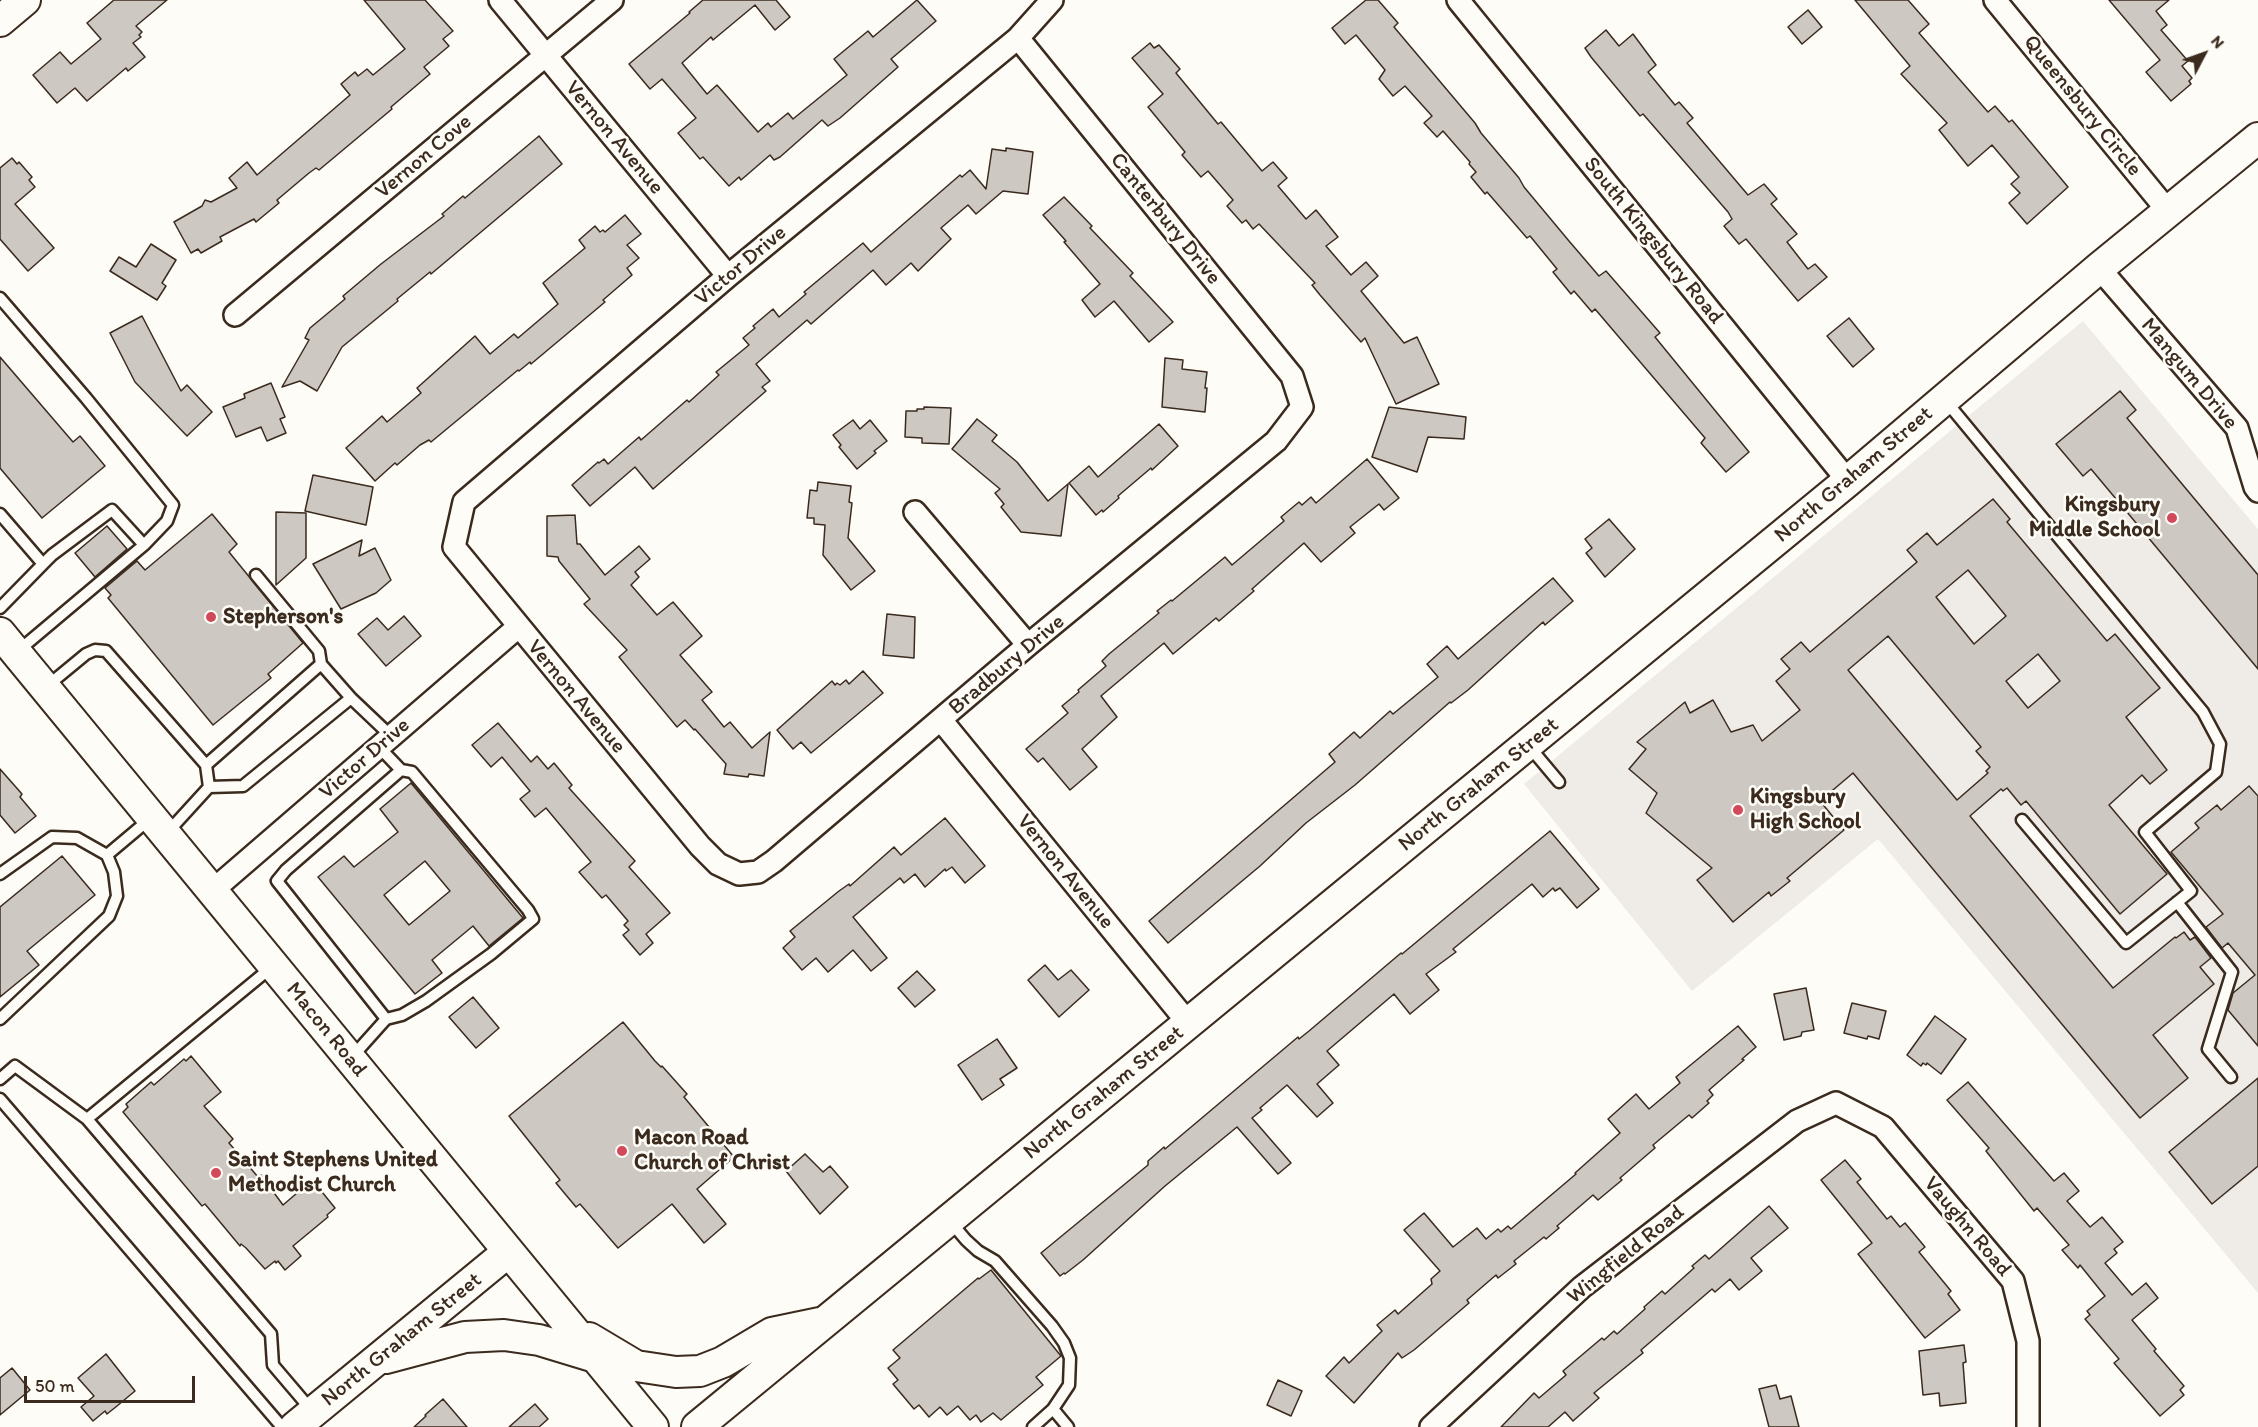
<!DOCTYPE html>
<style>
body{margin:0}
#map{position:relative;width:2258px;height:1427px;overflow:hidden;background:#fdfcf7;font-family:Itim,sans-serif}
canvas{display:block}
.north{position:absolute;left:2174px;top:24px;width:60px;height:60px;-webkit-text-stroke:4px #fdfcf7;paint-order:stroke;rotate:49deg;font-size:16px;font-weight:700;line-height:24px;text-align:center;color:#3b2a1e}
.north::after{content:'';display:block;margin:auto;width:21px;height:27px;background:#3b2a1e;clip-path:polygon(50% 0,100% 100%,50% 72%,0 100%)}
.scale{position:absolute;left:24px;top:1376px;width:171px;height:27px;box-sizing:border-box;border:3px solid #3b2a1e;border-top:0;padding-left:8px;font-size:18px;line-height:21px;white-space:nowrap;color:#3b2a1e;-webkit-text-stroke:4px #fdfcf7;paint-order:stroke}
</style>
<div id="map">
<canvas width="2258" height="1427"></canvas>
<div class="north">N</div>
<div class="scale">50 m</div>
</div>
<script>
const g = document.querySelector('canvas').getContext('2d');
g.lineJoin = 'round';
function fillPath(path, color) { g.fillStyle = color; g.fill(path, 'evenodd'); }
const shape = rows => new Path2D(rows.map(r => 'M' + r).join(''));
function trace(path, color, width, dash) { g.strokeStyle = color; g.lineWidth = width; g.lineCap = dash ? 'butt' : 'round'; g.setLineDash(dash || []); g.stroke(path); }
function write(font, color, halo, rows, align = 'center') {
  g.font = font + ' Itim,sans-serif'; g.lineWidth = 5; g.setLineDash([]); g.textBaseline = 'middle'; g.strokeStyle = halo; g.fillStyle = color; for (const [text, x, y, turn = 0] of rows) {
    g.save(); g.translate(x, y); g.rotate((+turn || 0) * Math.PI / 180); g.textAlign = isNaN(turn) ? turn : align; if (halo) g.strokeText(text, 0, 0); g.fillText(text, 0, 0); g.restore();
  }
}
fillPath(shape([
 [2083,321,2258,529,2258,1293,1878,839,1692,991,1524,784]
]), '#efece7');
const building = shape([
 [114,0,167,0,136,26,142,32,139,35,141,37,133,43,145,57,128,71,126,68,87,101,75,88,57,103,33,75,60,52,71,64,101,39,87,23,114,0],
 [364,0,425,0,453,31,443,39,449,46,424,67,430,74,391,107,392,109,319,170,316,168,309,173,277,200,279,203,256,222,254,219,220,237,222,241,201,253,198,249,191,253,174,222,202,206,205,200,211,202,237,188,229,178,247,162,257,175,350,95,341,84,355,72,358,76,367,69,373,75,405,49,364,0],
 [703,0,776,0,790,17,775,30,755,5,713,40,711,37,682,63,707,94,717,85,758,132,768,123,771,127,788,113,793,119,847,75,834,59,868,31,873,37,917,0,936,21,891,59,898,67,840,118,828,126,822,120,780,157,774,160,770,155,741,180,739,177,729,186,703,157,700,159,678,133,696,118,662,79,650,89,629,64,690,13,689,12,703,0],
 [1366,0,1378,0,1398,23,1394,27,1475,123,1481,133,1519,178,1524,187,1569,241,1599,276,1606,271,1660,333,1655,337,1749,452,1726,472,1701,443,1705,438,1595,309,1592,312,1574,291,1571,294,1553,272,1557,269,1530,236,1527,238,1487,192,1485,194,1471,177,1476,172,1469,164,1470,162,1443,131,1437,137,1424,123,1432,116,1405,86,1393,96,1379,79,1385,70,1356,35,1345,44,1332,28,1366,0],
 [1855,0,1908,0,1929,24,1919,33,1988,112,1995,106,2009,122,2012,120,2068,187,2027,224,2009,203,2020,193,2011,184,2019,177,1992,145,1968,166,1939,130,1947,123,1901,74,1910,66,1855,0],
 [2109,0,2169,0,2156,11,2167,25,2161,30,2188,61,2182,66,2192,78,2189,81,2191,84,2171,101,2146,72,2160,60,2109,0],
 [1808,10,1822,27,1802,44,1788,27,1808,10],
 [1606,30,1619,46,1633,34,1656,65,1648,72,1675,105,1679,102,1693,118,1687,123,1748,195,1764,184,1777,199,1771,204,1797,234,1787,242,1808,269,1815,264,1827,277,1798,301,1746,239,1739,244,1724,226,1732,219,1728,212,1643,114,1640,116,1591,57,1585,48,1606,30],
 [1150,43,1154,48,1159,45,1180,69,1176,73,1218,124,1221,122,1262,171,1273,162,1287,178,1278,186,1306,219,1316,210,1338,237,1326,246,1351,275,1366,262,1378,276,1361,291,1404,343,1417,337,1439,384,1396,404,1365,338,1361,342,1320,295,1312,285,1315,283,1259,224,1253,229,1246,220,1242,223,1227,206,1233,200,1208,171,1201,177,1182,155,1185,152,1148,107,1163,94,1132,58,1150,43],
 [539,136,562,164,431,274,430,272,397,299,398,301,342,347,317,391,300,381,282,387,309,340,305,338,310,328,345,299,343,296,381,264,444,216,442,214,463,196,465,198,539,136],
 [1006,148,1033,152,1028,194,1003,191,976,214,968,205,941,228,951,239,918,271,911,263,886,285,873,270,811,324,807,320,756,364,770,381,762,387,766,391,653,489,635,467,590,506,572,485,598,462,599,463,604,459,608,464,639,437,641,440,687,400,689,402,719,375,716,372,749,345,743,338,755,328,753,326,773,309,779,317,806,294,804,292,863,243,871,252,960,175,962,177,970,170,986,189,992,149,1006,151,1006,148],
 [12,158,17,164,19,162,32,177,29,180,35,187,15,204,54,248,28,271,0,239,0,168,12,158],
 [1064,197,1092,226,1090,228,1133,273,1130,276,1173,322,1149,342,1114,301,1095,317,1082,300,1100,284,1064,242,1066,241,1043,215,1064,197],
 [625,215,641,234,627,245,639,258,627,268,632,275,603,300,605,302,531,364,530,362,519,371,518,370,431,442,429,440,420,445,397,465,395,463,375,481,346,448,382,416,387,422,421,393,417,388,475,336,490,354,514,334,518,338,558,304,543,283,585,248,579,240,595,226,600,232,603,230,605,232,625,215],
 [151,244,176,260,162,283,166,286,157,300,110,271,119,257,136,267,151,244],
 [142,316,181,391,187,385,212,412,187,436,135,382,110,333,142,316],
 [1849,318,1874,349,1853,367,1827,336,1849,318],
 [0,357,73,442,80,436,105,466,42,518,0,468,0,357],
 [1165,358,1183,360,1182,369,1207,372,1205,388,1207,388,1205,412,1162,407,1165,358],
 [271,383,285,417,280,419,286,433,267,441,261,427,236,437,223,407,245,398,244,394,271,383],
 [2120,391,2136,410,2127,418,2258,575,2258,669,2091,469,2083,476,2056,444,2120,391],
 [924,407,951,408,949,444,922,443,922,438,905,437,906,411,917,411,917,409,924,409,924,407],
 [1389,407,1466,417,1464,439,1428,437,1417,472,1372,457,1389,407],
 [977,419,997,435,992,441,1017,462,1048,501,1068,484,1061,536,1021,532,1001,507,1004,504,995,493,1000,489,952,449,977,419],
 [853,420,860,429,870,420,887,441,874,451,876,453,857,469,839,447,841,445,833,435,853,420],
 [1159,424,1178,446,1152,470,1151,468,1118,496,1119,498,1103,512,1102,510,1096,515,1069,483,1089,466,1098,477,1159,424],
 [1367,459,1399,498,1384,510,1379,504,1350,527,1355,533,1321,562,1304,543,1252,589,1254,591,1219,621,1216,618,1173,654,1164,643,1101,696,1117,717,1082,749,1097,767,1070,790,1043,758,1038,762,1026,749,1068,713,1062,706,1079,692,1078,690,1106,666,1102,661,1109,654,1159,613,1157,611,1171,600,1172,601,1225,557,1232,565,1284,521,1281,517,1299,502,1302,505,1311,497,1316,503,1367,459],
 [313,475,373,487,366,525,305,511,313,475],
 [818,482,851,486,849,502,852,503,848,538,875,571,851,590,823,555,825,525,814,524,814,518,807,518,810,490,817,491,818,482],
 [1993,499,2010,519,2007,522,2107,641,2115,634,2160,688,2126,717,2167,770,2150,784,2142,775,2109,805,2167,874,2120,914,2026,801,2021,805,2007,788,2003,791,2001,789,1970,816,2113,988,2175,937,2176,938,2184,932,2190,940,2195,937,2211,958,2200,967,2214,984,2153,1035,2188,1078,2140,1118,1853,773,1820,801,1844,830,1787,878,1790,881,1771,896,1769,892,1733,922,1697,880,1712,868,1646,813,1657,793,1629,769,1646,749,1637,742,1685,702,1690,713,1713,700,1731,732,1753,725,1762,741,1800,710,1776,681,1790,669,1781,659,1801,642,1810,652,1917,562,1907,550,1927,533,1937,545,1993,499],
 [1968,570,2006,616,1974,644,1936,597,1968,570],
 [1888,636,1981,747,1976,751,1990,767,1986,771,1988,773,1957,800,1848,670,1888,636],
 [2038,654,2060,681,2028,708,2006,681,2038,654],
 [276,512,306,513,306,558,276,585,276,512],
 [212,514,237,544,229,552,303,643,268,674,271,678,213,725,108,598,111,595,105,588,137,561,145,570,212,514],
 [575,515,577,544,580,544,605,575,639,546,650,559,635,572,639,577,631,585,657,615,673,602,702,636,680,655,712,692,702,700,724,727,730,722,752,748,770,732,764,776,749,774,748,777,724,774,726,764,695,729,694,730,685,720,677,727,619,657,627,650,584,604,590,599,559,561,558,557,547,556,547,516,575,515],
 [1609,519,1635,549,1605,577,1586,553,1592,548,1585,539,1609,519],
 [107,526,127,549,95,577,75,553,107,526],
 [362,540,359,556,375,548,391,580,376,593,341,609,313,564,362,540],
 [1553,578,1573,601,1545,625,1543,622,1468,690,1451,703,1450,702,1355,785,1306,823,1260,866,1168,943,1149,921,1335,762,1329,754,1354,732,1360,738,1390,711,1393,714,1438,677,1427,664,1447,646,1458,659,1553,578],
 [887,614,915,617,914,658,883,655,887,614],
 [404,616,421,636,386,666,358,634,377,618,388,630,404,616],
 [863,671,883,693,811,753,801,742,793,749,777,730,832,681,835,685,837,683,840,685,846,680,849,684,863,671],
 [498,723,531,762,537,756,548,769,554,763,572,785,569,788,635,861,629,867,670,913,646,934,653,943,640,955,623,935,629,930,624,925,628,921,606,895,602,898,579,872,591,862,546,808,535,817,520,799,530,791,502,757,491,767,472,745,498,723],
 [0,769,22,794,20,797,36,816,15,833,0,815,0,769],
 [411,783,523,918,489,946,473,926,432,960,442,973,415,994,318,877,344,856,354,867,398,832,380,809,411,783],
 [425,861,450,891,409,925,384,895,425,861],
 [2249,786,2258,796,2258,1046,2228,1010,2233,993,2255,975,2228,943,2222,948,2206,927,2223,914,2171,852,2199,828,2195,823,2217,805,2221,810,2249,786],
 [945,818,985,866,965,883,952,867,946,871,945,869,925,887,915,874,904,883,900,878,853,917,887,958,871,971,853,950,828,972,816,958,802,970,783,948,795,937,790,931,839,891,849,884,850,886,894,847,901,855,945,818],
 [1550,831,1599,889,1577,908,1560,888,1555,891,1553,888,1543,897,1532,884,1453,949,1456,952,1426,974,1439,990,1410,1014,1394,994,1327,1051,1339,1065,1317,1084,1333,1103,1317,1117,1287,1085,1260,1108,1262,1110,1252,1118,1291,1163,1278,1174,1237,1127,1165,1186,1083,1260,1065,1274,1064,1273,1060,1276,1041,1253,1148,1165,1148,1161,1164,1147,1165,1149,1298,1037,1299,1039,1309,1031,1401,953,1402,954,1550,831],
 [62,856,95,895,27,951,39,965,0,997,0,907,62,856],
 [1045,965,1058,980,1071,970,1089,990,1059,1017,1028,980,1045,965],
 [917,971,935,990,915,1007,898,988,917,971],
 [1806,988,1814,1030,1802,1032,1801,1036,1784,1040,1774,994,1806,988],
 [473,997,499,1028,476,1048,449,1017,473,997],
 [1852,1003,1886,1011,1879,1039,1868,1036,1867,1039,1844,1033,1852,1003],
 [1935,1016,1966,1039,1941,1074,1927,1063,1926,1065,1923,1063,1921,1066,1907,1055,1935,1016],
 [623,1022,655,1061,661,1067,662,1066,687,1094,684,1097,734,1157,697,1189,726,1224,704,1243,672,1204,618,1248,580,1204,576,1207,556,1183,560,1180,509,1116,623,1022],
 [1738,1026,1756,1047,1742,1059,1744,1060,1709,1090,1713,1095,1707,1101,1709,1103,1692,1118,1689,1115,1653,1145,1655,1148,1620,1178,1622,1180,1598,1200,1593,1195,1557,1226,1559,1228,1546,1239,1544,1237,1514,1261,1516,1264,1498,1278,1496,1275,1467,1300,1469,1303,1414,1350,1402,1358,1398,1353,1354,1403,1326,1376,1344,1357,1349,1363,1382,1331,1377,1325,1395,1310,1398,1314,1432,1284,1431,1279,1440,1271,1404,1230,1424,1213,1453,1247,1477,1228,1486,1239,1498,1229,1501,1232,1508,1226,1511,1229,1576,1174,1575,1173,1620,1133,1608,1119,1636,1094,1649,1109,1680,1083,1676,1077,1738,1026],
 [997,1039,1017,1068,1000,1079,1004,1085,982,1100,958,1065,997,1039],
 [191,1056,221,1092,204,1106,233,1139,229,1143,258,1177,261,1175,283,1205,304,1187,306,1189,314,1182,335,1208,327,1215,328,1217,293,1246,301,1256,285,1270,278,1261,276,1263,275,1261,265,1269,246,1248,241,1244,240,1246,205,1204,202,1206,123,1112,128,1107,126,1104,151,1082,154,1085,184,1059,186,1061,191,1056],
 [2258,1078,2258,1166,2212,1204,2169,1152,2258,1078],
 [1968,1082,2054,1181,2064,1173,2079,1191,2067,1201,2090,1227,2102,1217,2123,1242,2114,1249,2117,1253,2105,1263,2132,1295,2146,1283,2158,1298,2132,1320,2156,1349,2154,1351,2184,1386,2180,1390,2184,1395,2160,1416,2114,1363,2119,1359,2085,1319,2090,1315,2087,1311,2105,1296,2080,1265,2078,1268,2062,1250,2069,1245,2037,1208,2034,1211,1986,1151,1989,1148,1947,1100,1968,1082],
 [805,1154,823,1172,830,1166,848,1187,820,1214,786,1171,805,1154],
 [1845,1160,1861,1179,1857,1182,1887,1219,1891,1216,1900,1227,1905,1223,1925,1247,1919,1252,1951,1291,1948,1294,1960,1310,1925,1338,1858,1254,1872,1243,1821,1180,1845,1160],
 [1769,1206,1788,1228,1751,1258,1762,1271,1739,1290,1730,1279,1715,1292,1712,1289,1641,1350,1643,1353,1594,1393,1599,1398,1573,1421,1565,1412,1548,1427,1501,1427,1534,1393,1539,1398,1566,1375,1563,1371,1602,1338,1604,1340,1614,1331,1617,1334,1645,1309,1644,1307,1662,1291,1665,1294,1694,1268,1692,1266,1705,1255,1709,1259,1769,1206],
 [991,1270,1061,1356,1036,1377,1043,1385,1001,1420,993,1413,981,1422,976,1415,970,1420,958,1406,947,1415,940,1407,929,1417,919,1405,914,1409,893,1384,898,1380,888,1368,900,1358,893,1350,978,1278,979,1279,991,1270],
 [1964,1345,1966,1362,1963,1363,1966,1403,1940,1406,1939,1393,1923,1395,1919,1351,1964,1345],
 [106,1354,135,1391,117,1406,107,1414,105,1411,93,1421,81,1407,94,1396,78,1378,106,1354],
 [12,1368,30,1390,0,1415,0,1378,12,1368],
 [1278,1380,1302,1391,1291,1416,1267,1405,1278,1380],
 [1776,1385,1780,1399,1791,1396,1799,1427,1769,1427,1759,1389,1776,1385],
 [443,1399,467,1427,414,1427,426,1416,425,1415,443,1399],
 [535,1404,548,1419,539,1427,509,1427,535,1404]
]);
fillPath(building, '#cdc8c2');
trace(building, '#3b2a1e', 1.5);
const lane = shape([
 [0,298,86,398,173,505,167,521,144,545],
 [1945,400,2203,712,2220,744,2216,772,2145,832,2191,891,2126,943,2022,820],
 [0,514,43,564,0,608],
 [256,575,319,651,321,664,351,698],
 [18,651,144,545,112,510,52,555,43,564],
 [46,687,86,654,95,650,106,651,206,765,209,787],
 [1528,745,1559,782],
 [206,765,321,664],
 [167,833,209,787,243,786,351,698,391,736],
 [0,874,52,837,77,838,107,855,151,818],
 [2177,902,2232,972,2208,1049,2231,1077],
 [0,1019,109,916,117,896,114,872,107,855],
 [386,1019,402,1015,426,1001,491,954,533,919,528,910,412,772,401,770],
 [352,1057,386,1019,277,881,286,870,401,770,379,747],
 [0,1079,15,1066,87,1119,271,1334,273,1365,313,1412],
 [0,1099,282,1427],
 [87,1119,273,966],
 [949,1220,966,1240,978,1251,995,1261,1052,1326,1064,1343,1070,1358,1069,1385,1053,1409],
 [1033,1427,1053,1409,1068,1427]
]);
const street = shape([
 [500,0,728,276],
 [1458,0,1848,481],
 [1995,0,2168,211],
 [1018,38,1292,376,1302,407,1276,441,1028,645,774,861,758,872,739,874,718,864,700,846,454,547,464,502,728,276,1018,38,1052,0],
 [2099,268,2237,428,2255,487,2258,491],
 [235,315,612,0],
 [915,512,1028,645],
 [941,720,1189,1024],
 [212,891,518,627],
 [1431,1427,1582,1287,1797,1121,1836,1103,1883,1127,2013,1281,2028,1341,2028,1427]
]);
const secondary = shape([
 [0,21,25,0],
 [0,633,653,1427],
 [589,1338,636,1366,676,1372,700,1371,723,1362,772,1333,820,1323],
 [386,1358,465,1337,504,1335,539,1340,595,1357],
 [295,1427,508,1252],
 [697,1427,1848,481,2099,268,2258,138]
]);
trace(lane, '#3b2a1e', 15);
trace(street, '#3b2a1e', 26);
trace(secondary, '#3b2a1e', 34);
trace(lane, '#fdfcf7', 10);
trace(street, '#fdfcf7', 21);
trace(secondary, '#fdfcf7', 30);
for (const [x, y, r, color] of [
 [2172,518,6,"#d1495b"],
 [211,617,6,"#d1495b"],
 [1738,810,6,"#d1495b"],
 [622,1151,6,"#d1495b"],
 [216,1173,6,"#d1495b"]
]) { const dot = new Path2D(); dot.arc(x, y, r, 0, 2 * Math.PI); g.fillStyle = color; g.fill(dot); trace(dot, '#fdfcf7', 2); }
write('22px', '#3b2a1e', '#fdfcf7', [
 ["Queensbury Circle",2082,106,51],
 ["Vernon Avenue",614,138,50],
 ["Vernon Cove",424,157,-40],
 ["Canterbury Drive",1165,219,51],
 ["South Kingsbury Road",1653,241,51],
 ["Victor Drive",741,266,-40],
 ["Mangum Drive",2189,374,50],
 ["North Graham Street",1854,475,-40],
 ["Bradbury Drive",1007,665,-40],
 ["Vernon Avenue",576,697,50],
 ["Victor Drive",365,759,-41],
 ["North Graham Street",1479,785,-39],
 ["Vernon Avenue",1065,872,51],
 ["Macon Road",326,1030,51],
 ["North Graham Street",1104,1093,-39],
 ["Vaughn Road",1967,1227,50],
 ["Wingfield Road",1626,1255,-39],
 ["North Graham Street",402,1340,-39]
]);
write('bold 22px', '#3b2a1e', '#fdfcf7', [
 ["Kingsbury",2160,505,"right"],
 ["Middle School",2160,530,"right"],
 ["Stepherson's",223,617],
 ["Kingsbury",1750,797],
 ["High School",1750,822],
 ["Macon Road",634,1138],
 ["Church of Christ",634,1163],
 ["Saint Stephens United",228,1160],
 ["Methodist Church",228,1185]
], 'left');
</script>
